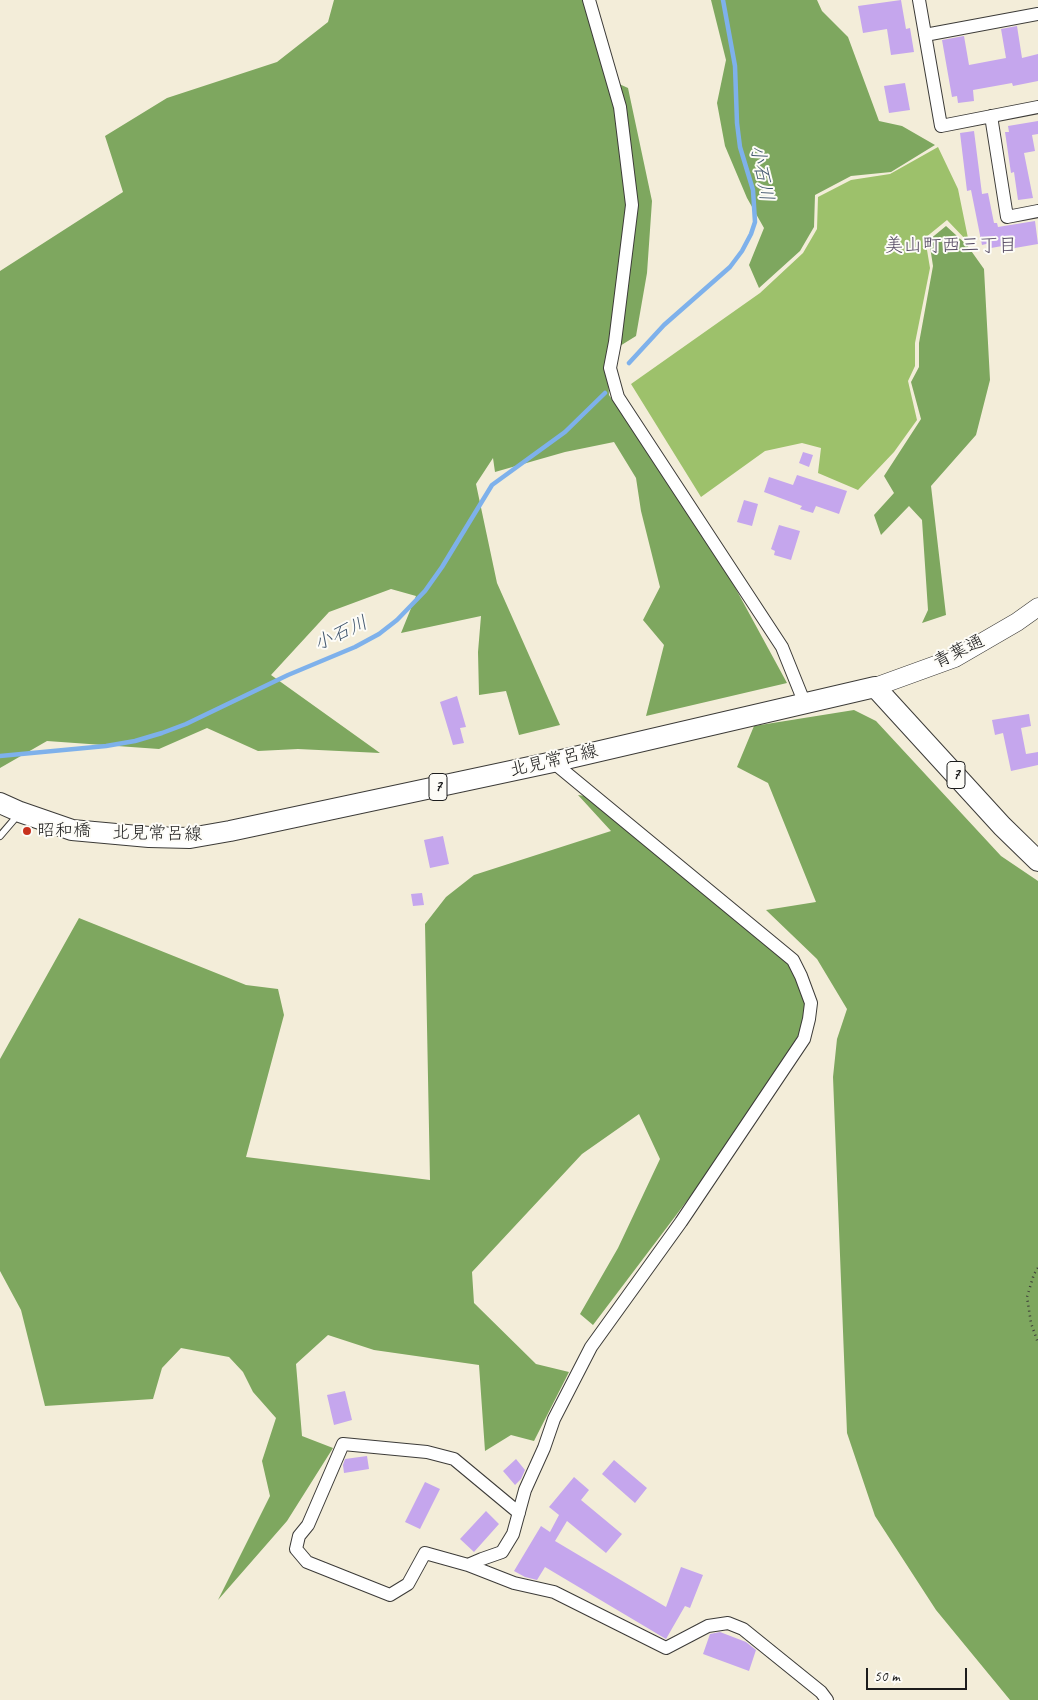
<!DOCTYPE html>
<meta charset="utf-8">
<style>
body{margin:0}
#map{position:relative;width:1038px;height:1700px;overflow:hidden;background:#f3edd9;font-family:Caveat,sans-serif}
canvas{display:block}
.scale{position:absolute;left:866px;top:1668px;width:101px;height:22px;box-sizing:border-box;border:2px solid #1c1c1c;border-top:0;padding-left:6px;font-size:15px;line-height:18px;white-space:nowrap;color:#1c1c1c;-webkit-text-stroke:4px #fdfcf7;paint-order:stroke}
</style>
<div id="map">
<canvas width="1038" height="1700"></canvas>
<div class="scale">50 m</div>
</div>
<script>
const g = document.querySelector('canvas').getContext('2d');
g.lineJoin = 'round';
function fillPath(path, color) { g.fillStyle = color; g.fill(path, 'evenodd'); }
const shape = rows => new Path2D(rows.map(r => 'M' + r).join(''));
function trace(path, color, width, dash) { g.strokeStyle = color; g.lineWidth = width; g.lineCap = dash ? 'butt' : 'round'; g.setLineDash(dash || []); g.stroke(path); }
function write(font, color, halo, rows, align = 'center') {
  g.font = font + ' Caveat,"Klee One",sans-serif'; g.lineWidth = 4; g.setLineDash([]); g.textBaseline = 'middle'; g.strokeStyle = halo; g.fillStyle = color; for (const [text, x, y, turn = 0] of rows) {
    g.save(); g.translate(x, y); g.rotate((+turn || 0) * Math.PI / 180); g.textAlign = isNaN(turn) ? turn : align; if (halo) g.strokeText(text, 0, 0); g.fillText(text, 0, 0); g.restore();
  }
}
fillPath(shape([
 [938,147,958,189,969,243,947,220,925,238,930,268,915,343,915,366,908,381,917,420,894,452,858,490,818,473,821,448,802,443,765,451,701,497,631,384,760,293,803,253,817,229,818,197,851,180,890,174]
]), '#9dc16b');
fillPath(shape([
 [334,0,583,0,606,78,628,88,652,201,647,273,636,336,607,354,609,395,712,545,787,683,646,716,664,645,643,620,660,587,641,511,636,478,614,442,565,452,495,472,493,458,476,484,497,583,560,725,519,735,506,691,479,695,478,652,481,616,401,633,416,596,391,589,329,612,271,675,380,753,298,749,258,751,207,728,159,749,47,741,0,768,0,271,123,192,105,136,167,98,277,62,328,22],
 [711,0,817,0,822,11,848,37,879,121,902,126,935,145,891,172,851,176,815,195,814,227,800,251,759,288,749,265,764,228,747,198,725,146,717,103,726,60],
 [946,226,967,245,984,269,990,380,976,435,931,486,946,615,922,623,928,610,922,520,909,506,881,535,874,515,894,493,884,476,921,419,911,382,919,367,919,343,933,266,929,240],
 [854,710,876,721,1001,856,1038,881,1038,1700,1010,1700,936,1610,875,1516,847,1433,833,1077,837,1039,847,1009,817,959,766,910,816,902,768,783,737,767,754,726],
 [578,795,592,797,794,967,807,1000,800,1033,711,1169,593,1325,580,1314,618,1248,660,1159,639,1114,582,1154,472,1272,474,1303,536,1364,569,1372,534,1441,511,1435,485,1451,479,1365,374,1350,328,1335,296,1364,302,1436,333,1448,287,1521,218,1600,270,1496,262,1461,276,1418,253,1392,243,1372,229,1357,181,1348,162,1368,153,1399,45,1406,21,1310,0,1271,0,1059,79,918,246,985,278,989,284,1015,246,1157,430,1180,425,924,446,897,474,875,611,831]
]), '#7ea75f');
trace(shape([
 [629,363,664,325,730,267,742,251,751,234,755,222,753,190,740,147,737,123,735,66,723,0],
 [0,756,106,746,135,741,162,733,186,724,288,675,355,647,379,634,397,620,425,591,442,567,492,485,565,432,605,393]
]), '#7eb1eb', 4.5);
fillPath(shape([
 [901,0,906,29,910,28,914,52,891,55,887,29,863,33,858,6],
 [1017,26,1022,58,1038,54,1038,81,1013,86,1012,83,973,90,974,101,958,103,957,96,952,97,942,40,964,36,969,65,1006,58,1001,29],
 [905,83,910,110,889,113,884,86],
 [1038,121,1038,134,1032,135,1035,151,1024,153,1033,198,1018,200,1014,172,1011,173,1005,132,1009,132,1008,126],
 [974,131,982,194,988,193,994,223,997,223,998,227,1035,221,1038,244,1009,249,1008,245,991,248,990,243,982,245,971,190,967,191,960,133],
 [803,452,813,455,809,467,799,463],
 [797,475,847,491,839,514,816,506,813,513,800,509,802,506,764,492,769,477,793,485],
 [744,500,758,504,752,526,737,522],
 [779,525,800,531,791,560,774,555,775,551,771,549],
 [457,696,466,727,460,728,464,743,453,745,440,702],
 [1029,714,1031,726,1021,728,1026,754,1038,752,1038,765,1011,771,1003,733,995,735,992,720],
 [443,836,449,864,430,868,424,840],
 [422,893,424,905,413,906,411,894],
 [345,1391,352,1420,334,1425,327,1395],
 [367,1456,369,1469,344,1473,343,1465,345,1459],
 [516,1459,525,1470,521,1479,515,1485,503,1471],
 [614,1460,647,1488,635,1503,602,1474],
 [574,1477,589,1490,581,1500,622,1534,606,1553,567,1521,555,1541,666,1607,681,1567,703,1575,690,1608,685,1606,666,1639,545,1567,537,1580,525,1577,514,1571,541,1526,550,1532,559,1515,549,1507],
 [425,1482,440,1489,420,1529,405,1522],
 [486,1511,499,1524,474,1552,460,1539],
 [720,1632,746,1642,756,1650,749,1671,703,1654,710,1634]
]), '#c5a6ed');
const lane = shape([
 [0,836,18,815]
]);
const street = shape([
 [589,0,620,107,632,205,615,342,610,368,618,397,782,647,805,704],
 [919,0,941,126,1038,107],
 [925,35,1038,14],
 [991,116,1007,217,1038,211],
 [519,1513,454,1459,427,1452,343,1444,308,1525,299,1536,296,1549,307,1562,390,1595,408,1584,425,1553,468,1565,514,1583,554,1592,666,1648,708,1626,728,1623,743,1629,821,1692,827,1700],
 [468,1565,482,1559,502,1552,513,1534,525,1490,544,1448,554,1419,591,1347,681,1222,804,1039,809,1019,811,1003,801,976,793,960,553,762]
]);
const secondary = shape([
 [875,687,955,658,1017,622,1038,607]
]);
const primary = shape([
 [0,803,20,812,72,830,149,837,190,838,230,831,553,762,875,687,1002,826,1038,861]
]);
trace(lane, '#3c3b38', 8);
trace(street, '#3c3b38', 14);
trace(secondary, '#3c3b38', 19);
trace(primary, '#3c3b38', 22);
trace(shape([
 [1038,1268,1034,1274,1027,1297,1031,1323,1038,1343]
]), '#3c3b38', 2.5, [1, 4]);
trace(lane, '#fff', 6);
trace(street, '#fff', 12);
trace(secondary, '#fff', 18);
trace(primary, '#fff', 20);
for (const [x, y, r, color] of [
 [27,831,5,"#c8321e"]
]) { const dot = new Path2D(); dot.arc(x, y, r, 0, 2 * Math.PI); g.fillStyle = color; g.fill(dot); trace(dot, '#fdfcf7', 2); }
for (const [x, y, w] of [
 [956,775,18],
 [438,787,18]
]) { const box = new Path2D(); box.roundRect(x - w / 2, y - 13.5, w, 27, 4); g.fillStyle = '#fdfcf7'; g.fill(box); trace(box, '#1c1c1c', 1); }
write('bold 16px', '#1c1c1c', null, [
 ["7",956,775],
 ["7",438,787]
]);
write('18px', '#1c1c1c', '#fdfcf7', [
 ["青葉通",959,652,-26],
 ["北見常呂線",554,761,-13],
 ["北見常呂線",157,834,1]
]);
write('18px', '#1c1c1c', '#fdfcf7', [
 ["昭和橋",37,831]
], 'left');
write('italic 19px', '#43586f', '#fdfcf7', [
 ["小石川",761,173,79],
 ["小石川",341,634,-25]
]);
write('19px', '#574c65', '#fdfcf7', [
 ["美山町西三丁目",951,246]
]);
</script>
